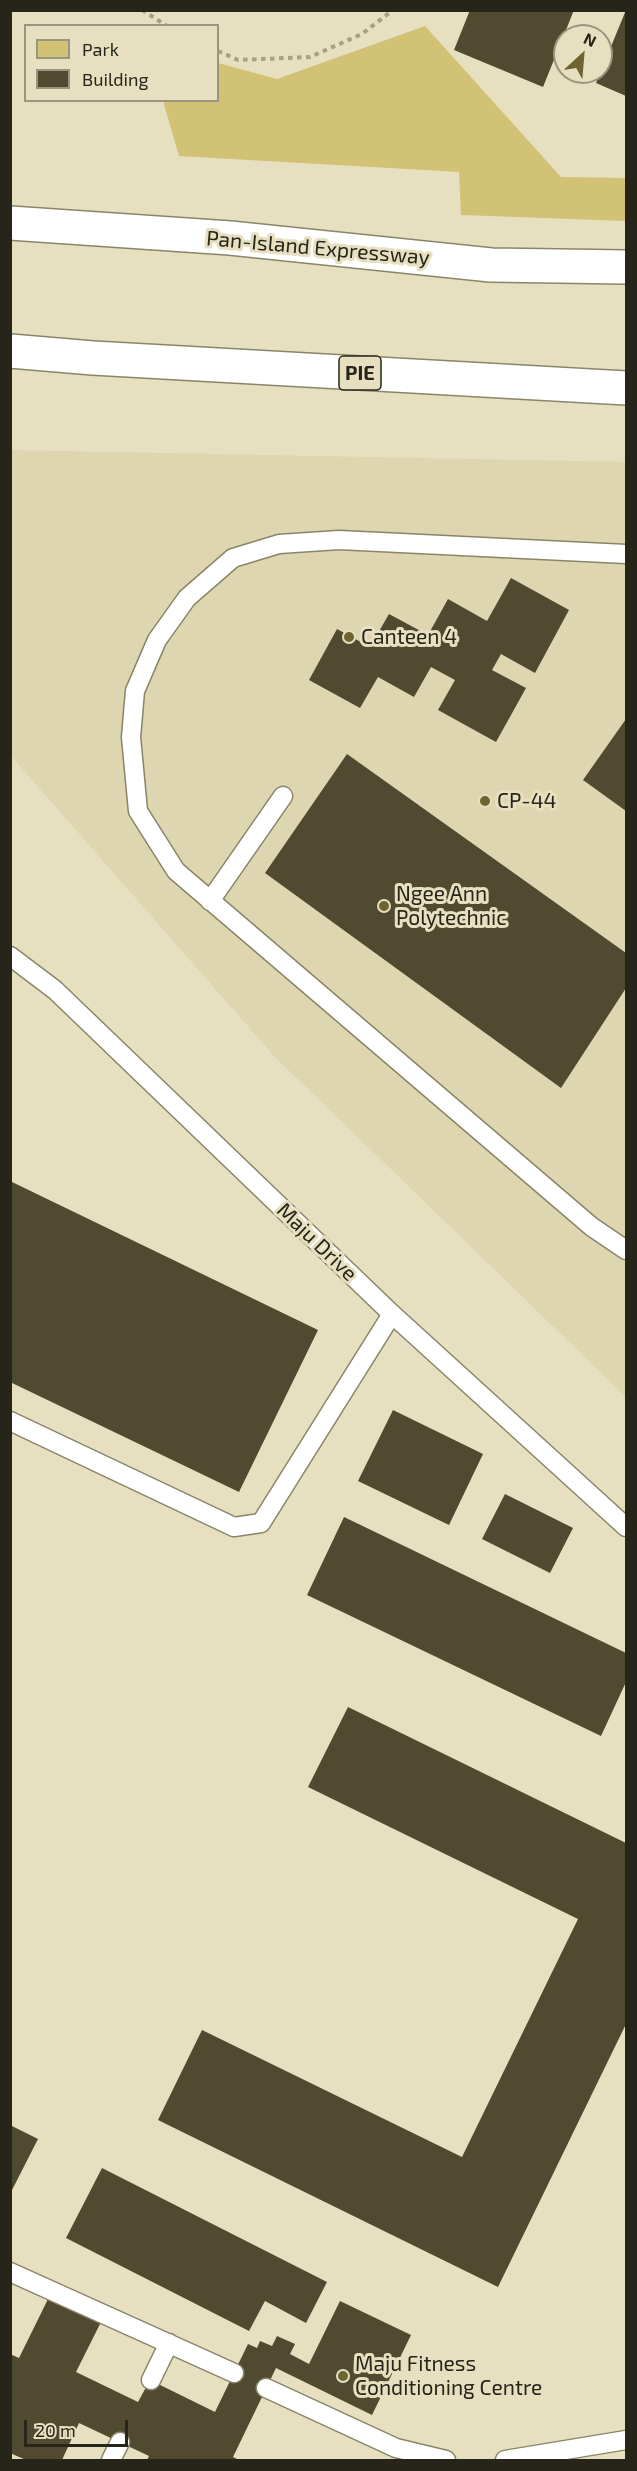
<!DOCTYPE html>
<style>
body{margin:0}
#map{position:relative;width:637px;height:2471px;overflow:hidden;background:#e6e0c1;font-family:"Exo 2",sans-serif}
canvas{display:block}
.frame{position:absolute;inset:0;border:12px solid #272519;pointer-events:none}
.legend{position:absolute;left:24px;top:24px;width:195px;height:78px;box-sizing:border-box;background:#e6e0c1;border:2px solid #9a957e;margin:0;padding:8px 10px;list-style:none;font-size:18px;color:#272519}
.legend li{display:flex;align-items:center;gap:12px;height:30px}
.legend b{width:30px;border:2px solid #9a957e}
.north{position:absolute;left:553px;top:24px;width:60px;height:60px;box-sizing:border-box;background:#e6e0c1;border:2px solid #9a957e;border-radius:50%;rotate:26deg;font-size:16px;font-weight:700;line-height:24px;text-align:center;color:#272519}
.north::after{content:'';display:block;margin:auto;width:21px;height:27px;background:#6e6431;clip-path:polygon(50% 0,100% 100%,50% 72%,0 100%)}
.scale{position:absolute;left:24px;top:2420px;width:104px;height:27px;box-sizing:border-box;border:3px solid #272519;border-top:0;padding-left:8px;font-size:18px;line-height:21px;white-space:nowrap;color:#272519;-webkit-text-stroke:4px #e6e0c1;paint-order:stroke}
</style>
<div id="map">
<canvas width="637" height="2471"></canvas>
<div class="frame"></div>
<ul class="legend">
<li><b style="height:16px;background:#d1c275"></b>Park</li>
<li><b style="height:16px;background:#4f4a30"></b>Building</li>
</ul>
<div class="north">N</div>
<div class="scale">20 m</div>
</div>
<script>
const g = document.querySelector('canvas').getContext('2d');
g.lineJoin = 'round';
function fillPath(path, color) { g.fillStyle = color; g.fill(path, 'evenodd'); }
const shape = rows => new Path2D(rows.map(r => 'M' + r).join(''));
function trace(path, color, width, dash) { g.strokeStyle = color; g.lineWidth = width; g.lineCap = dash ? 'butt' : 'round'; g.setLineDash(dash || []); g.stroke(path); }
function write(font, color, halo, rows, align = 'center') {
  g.font = font + ' "Exo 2",sans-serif'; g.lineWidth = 6; g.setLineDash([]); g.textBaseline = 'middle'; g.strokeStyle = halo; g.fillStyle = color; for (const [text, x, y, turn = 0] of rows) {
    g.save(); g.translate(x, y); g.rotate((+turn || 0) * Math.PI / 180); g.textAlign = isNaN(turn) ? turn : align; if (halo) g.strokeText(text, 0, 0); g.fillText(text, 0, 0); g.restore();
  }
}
fillPath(shape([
 [10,450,626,462,626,1397,274,1056,11,756]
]), '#ddd6b0');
fillPath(shape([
 [425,26,561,177,626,178,626,221,461,215,459,172,179,156,163,101,218,100,218,63,277,79]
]), '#d1c275');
fillPath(shape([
 [470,10,574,10,543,87,454,50],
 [626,10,626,96,596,83],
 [511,578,569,610,535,673,501,654,492,670,526,688,496,742,438,710,455,680,431,667,414,697,378,677,360,708,309,680,337,629,370,647,389,614,428,635,448,599,487,621],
 [626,719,626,811,583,780],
 [347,754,626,953,626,988,561,1088,265,873],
 [10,1181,318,1330,239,1492,10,1382],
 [393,1410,483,1454,449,1525,358,1481],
 [505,1494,573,1528,550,1573,482,1539],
 [344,1517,626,1653,626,1682,601,1736,307,1595],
 [348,1707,626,1843,626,2024,498,2287,158,2120,202,2030,462,2157,578,1919,308,1787],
 [10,2125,38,2139,10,2194],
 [102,2168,327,2282,306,2323,265,2301,249,2331,66,2238],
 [50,2295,102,2320,76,2372,138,2402,150,2380,215,2412,248,2344,257,2348,260,2341,272,2346,277,2336,295,2344,290,2354,309,2364,340,2301,411,2335,372,2415,276,2368,233,2457,239,2460,147,2460,149,2456,79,2423,62,2460,26,2460,10,2453,10,2354,19,2358]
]), '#4f4a30');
const lane = shape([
 [626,554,339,540,279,544,233,558,187,598,157,640,135,691,131,737,138,811,176,871,592,1227,626,1250],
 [210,901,283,796],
 [10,956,55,990,392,1314,626,1527],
 [10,1421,234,1527,261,1523,392,1314],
 [10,2272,234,2373],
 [151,2380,169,2343],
 [266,2388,396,2448,446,2460],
 [111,2460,120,2442],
 [505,2460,626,2440]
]);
const highway = shape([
 [10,223,230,238,491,265,626,267],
 [10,351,93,358,626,388]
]);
trace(lane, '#8a8568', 21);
trace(highway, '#8a8568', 36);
trace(shape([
 [142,10,167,26],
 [218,51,238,60,310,57,362,34,393,10]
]), '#a5a188', 4, [4.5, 4.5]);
trace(lane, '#fff', 18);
trace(highway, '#fff', 33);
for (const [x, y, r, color] of [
 [349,637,6,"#6e6431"],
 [485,801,6,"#6e6431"],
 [384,906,6,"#6e6431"],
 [343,2376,6,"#6e6431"]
]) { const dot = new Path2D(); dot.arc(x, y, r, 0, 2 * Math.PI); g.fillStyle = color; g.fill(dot); trace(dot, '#e6e0c1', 2); }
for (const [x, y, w] of [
 [360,373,42]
]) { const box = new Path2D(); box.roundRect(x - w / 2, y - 17, w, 34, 4.5); g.fillStyle = '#e6e0c1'; g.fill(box); trace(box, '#272519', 1.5); }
write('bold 20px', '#272519', null, [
 ["PIE",360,373]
]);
write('21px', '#272519', '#e6e0c1', [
 ["Pan-Island Expressway",318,248,5],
 ["Maju Drive",317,1242,44]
]);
write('21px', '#272519', '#e6e0c1', [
 ["Canteen 4",361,637],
 ["CP-44",497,801],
 ["Ngee Ann",396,894],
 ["Polytechnic",396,918],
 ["Maju Fitness",355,2364],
 ["Conditioning Centre",355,2388]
], 'left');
</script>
